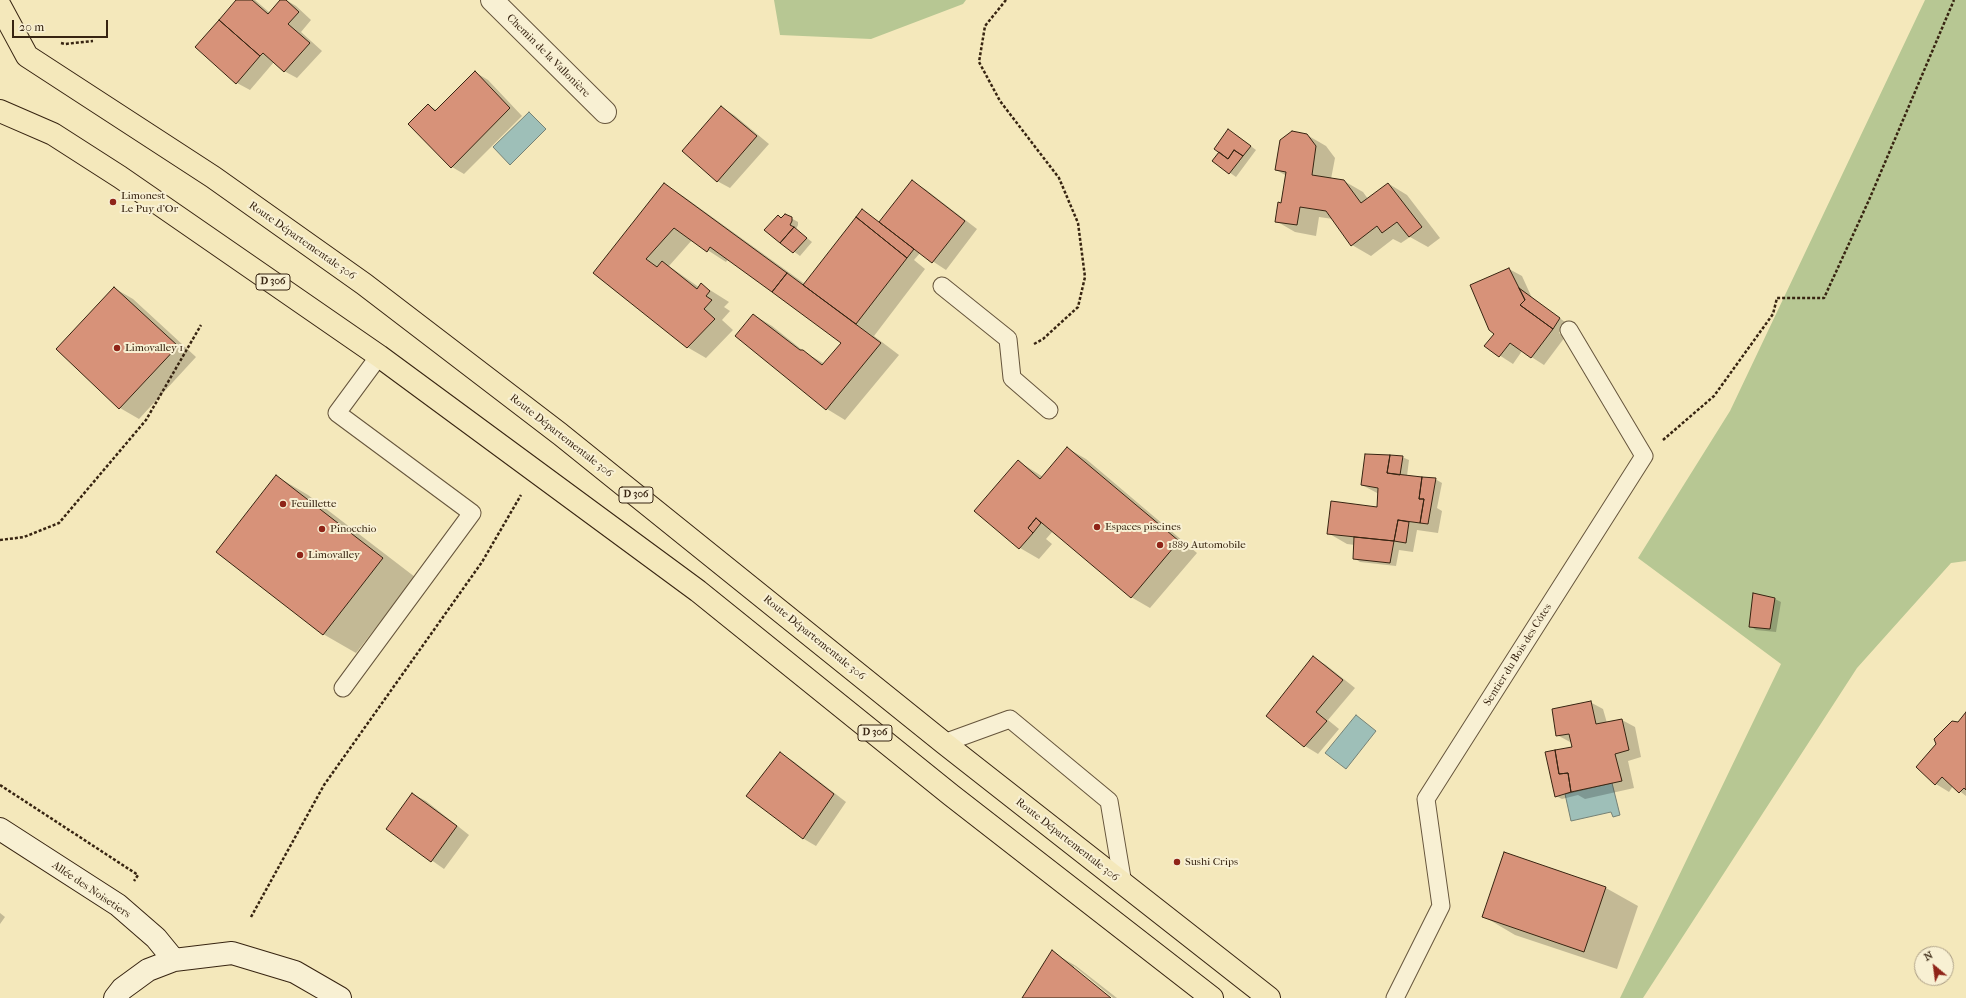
<!DOCTYPE html>
<meta charset="utf-8">
<style>
body{margin:0}
#map{position:relative;width:1966px;height:998px;overflow:hidden;background:#f4e8bb;font-family:"IM FELL French Canon",serif}
canvas{display:block}
.north{position:absolute;left:1914px;top:946px;width:40px;height:40px;box-sizing:border-box;background:#f8f0d3;border:1px solid #ab9e85;border-radius:50%;rotate:331deg;font-size:11px;font-weight:700;line-height:16px;text-align:center;color:#372411}
.north::after{content:'';display:block;margin:auto;width:14px;height:18px;background:#8f2418;clip-path:polygon(50% 0,100% 100%,50% 72%,0 100%)}
.scale{position:absolute;left:12px;top:20px;width:96px;height:18px;box-sizing:border-box;border:2px solid #372411;border-top:0;padding-left:5px;font-size:12px;line-height:14px;white-space:nowrap;color:#372411;-webkit-text-stroke:3px #f8f0d3;paint-order:stroke}
</style>
<div id="map">
<canvas width="1966" height="998"></canvas>
<div class="north">N</div>
<div class="scale">20 m</div>
</div>
<script>
const g = document.querySelector('canvas').getContext('2d');
g.lineJoin = 'round';
function fillPath(path, color) { g.fillStyle = color; g.fill(path, 'evenodd'); }
const shape = rows => new Path2D(rows.map(r => 'M' + r).join(''));
function trace(path, color, width, dash) { g.strokeStyle = color; g.lineWidth = width; g.lineCap = dash ? 'butt' : 'round'; g.setLineDash(dash || []); g.stroke(path); }
function write(font, color, halo, rows, align = 'center') {
  g.font = font + ' "IM FELL French Canon",serif'; g.lineWidth = 4; g.setLineDash([]); g.textBaseline = 'middle'; g.strokeStyle = halo; g.fillStyle = color; for (const [text, x, y, turn = 0] of rows) {
    g.save(); g.translate(x, y); g.rotate((+turn || 0) * Math.PI / 180); g.textAlign = isNaN(turn) ? turn : align; if (halo) g.strokeText(text, 0, 0); g.fillText(text, 0, 0); g.restore();
  }
}
fillPath(shape([
 [774,0,966,0,963,4,871,39,780,35],
 [1925,0,1966,0,1966,561,1951,563,1857,668,1643,998,1620,998,1781,664,1638,558,1730,411]
]), '#b7c793');
const water = shape([
 [529,112,546,129,510,165,493,147,529,112],
 [1356,715,1376,731,1346,769,1325,753,1356,715],
 [1612,783,1620,815,1613,817,1611,812,1571,821,1565,794,1612,783]
]);
fillPath(water, '#9ebfb8');
trace(water, '#758175', 1);
fillPath(shape([
 [237,0,255,0,270,13,281,0,286,0,296,6,311,20,301,32,322,51,297,78,284,71,274,62,250,90,237,83,196,47],
 [475,72,488,80,522,116,464,174,452,167,428,105,437,110],
 [721,107,734,115,769,144,730,188,717,181],
 [1235,134,1256,150,1236,177,1213,161],
 [1307,135,1326,146,1335,158,1331,179,1344,181,1363,192,1368,199,1389,184,1407,195,1440,238,1428,247,1410,237,1401,243,1393,239,1371,256,1352,245,1333,219,1319,217,1316,236,1295,232,1276,221,1282,204,1287,176,1276,170],
 [912,182,925,189,977,229,946,270,920,253,914,260,925,269,874,336,899,355,845,420,827,409,736,336,754,315,772,326,806,353,825,364,842,343,728,259,726,262,692,240,669,266,700,288,702,285,729,302,724,307,730,311,722,320,733,330,706,358,687,347,594,273,664,185,683,196,805,284,880,223],
 [791,218,798,222,798,225,796,229,812,242,800,256,765,230,781,219],
 [1509,269,1522,276,1532,298,1565,322,1559,333,1565,337,1544,365,1522,351,1513,364,1485,346,1495,334],
 [114,288,133,299,196,357,139,419,120,408],
 [1067,448,1086,459,1197,553,1150,608,1131,597,1053,531,1046,539,1052,544,1039,559,1020,548,976,511,1018,461,1043,477],
 [1402,457,1409,460,1407,476,1435,479,1442,483,1437,508,1442,511,1438,533,1417,530,1413,552,1399,550,1396,566,1360,562,1354,558,1355,545,1347,544,1328,533,1378,508,1379,494,1362,485],
 [276,476,308,495,415,577,356,653,323,634],
 [1754,594,1775,599,1781,602,1776,632,1756,630,1750,626],
 [1313,657,1326,665,1355,688,1328,720,1339,729,1318,754,1305,746,1267,716],
 [1590,702,1603,709,1607,723,1622,720,1635,727,1641,757,1628,761,1634,788,1585,799,1578,795,1562,799,1556,796,1573,748,1572,743,1557,735],
 [1966,714,1966,796,1953,786,1949,792,1936,784,1917,767],
 [781,754,793,761,846,802,816,846,804,839,747,796],
 [413,794,426,801,469,835,444,869,387,829],
 [1505,853,1606,888,1638,906,1617,969,1515,935,1483,916],
 [0,913,5,917,0,924],
 [1052,952,1076,966,1117,998,1113,998,1074,966,1074,969,1110,998,1023,998]
]), '#0003');
const building = shape([
 [236,0,252,0,268,14,280,0,286,0,299,12,288,24,310,43,284,72,263,53,260,56,219,20,236,0],
 [219,20,260,56,236,84,195,47,219,20],
 [475,71,510,108,451,168,408,124,428,104,435,111,475,71],
 [721,106,757,136,717,182,682,151,721,106],
 [1228,129,1251,146,1243,156,1234,150,1228,159,1214,149,1228,129],
 [1292,131,1307,134,1316,146,1312,175,1344,180,1361,203,1388,183,1422,227,1409,237,1397,222,1382,233,1377,226,1351,246,1326,211,1300,207,1297,225,1275,222,1278,202,1281,203,1286,172,1275,170,1280,140,1292,131],
 [1234,150,1243,156,1229,174,1212,161,1219,152,1228,159,1234,150],
 [912,180,965,221,932,263,879,222,912,180],
 [664,183,787,273,772,292,710,247,707,252,674,228,646,259,657,267,662,261,697,289,701,283,710,291,706,296,712,300,704,309,715,319,687,348,593,273,664,183],
 [862,209,914,249,907,258,856,217,862,209],
 [785,214,792,217,792,221,790,225,794,227,780,243,764,230,778,215,781,218,785,214],
 [856,217,907,258,856,324,803,285,856,217],
 [794,227,807,238,793,253,780,243,794,227],
 [1509,268,1525,300,1520,305,1553,329,1531,358,1510,343,1499,357,1484,346,1494,334,1489,330,1470,285,1509,268],
 [787,273,881,343,826,410,735,336,753,314,800,350,803,350,822,365,841,343,772,292,787,273],
 [114,287,178,346,119,409,56,349,114,287],
 [1519,288,1560,318,1553,329,1520,305,1525,300,1519,288],
 [1067,447,1179,541,1131,598,1036,518,1028,528,1033,533,1019,549,974,511,1018,460,1040,479,1067,447],
 [1365,454,1390,455,1387,473,1422,477,1419,499,1424,499,1420,523,1398,520,1394,541,1327,534,1331,501,1377,507,1378,488,1361,485,1365,454],
 [1390,455,1403,456,1400,475,1387,473,1390,455],
 [276,475,383,558,323,635,216,552,276,475],
 [1422,477,1436,478,1428,524,1420,523,1424,499,1419,499,1422,477],
 [1036,518,1041,523,1033,533,1028,528,1036,518],
 [1398,520,1409,522,1406,543,1394,541,1398,520],
 [1354,537,1394,541,1390,563,1353,559,1354,537],
 [1753,593,1775,598,1770,629,1749,627,1753,593],
 [1313,656,1343,680,1316,712,1327,721,1304,747,1266,716,1313,656],
 [1591,701,1596,724,1622,719,1629,750,1615,754,1622,781,1571,792,1568,773,1559,774,1555,750,1572,747,1569,734,1556,736,1552,709,1591,701],
 [1966,712,1966,790,1964,788,1959,793,1942,777,1935,785,1916,767,1936,744,1934,739,1952,721,1958,722,1966,712],
 [1555,750,1559,774,1568,773,1571,792,1555,797,1545,752,1555,750],
 [780,752,834,794,803,839,746,796,780,752],
 [412,793,457,826,431,862,386,829,412,793],
 [1504,852,1606,887,1584,952,1482,917,1504,852],
 [1052,950,1111,998,1022,998,1052,950]
]);
fillPath(building, '#d79279');
trace(building, '#372411', 1);
const lane = shape([
 [942,286,1008,339,1012,378,1049,410],
 [343,688,472,513,337,413,379,356],
 [944,743,1010,719,1109,801,1123,884],
 [1395,998,1441,906,1426,799,1644,456,1569,330]
]);
const street = shape([
 [492,0,605,112]
]);
const secondary = shape([
 [0,829,118,905,156,938,174,960],
 [115,998,122,989,148,970,174,960,232,953,295,972,340,998]
]);
const primary = shape([
 [0,6,27,56,213,177,364,284,560,434,944,743,1269,998],
 [0,111,53,134,120,177,379,356,698,591,951,795,1212,998]
]);
trace(lane, '#66553c', 19);
trace(street, '#66553c', 24);
trace(secondary, '#372411', 24);
trace(primary, '#372411', 24);
trace(shape([
 [1006,0,985,26,979,62,1000,101,1059,178,1078,223,1085,277,1078,307,1043,339,1034,344],
 [61,43,65,44,93,41],
 [1663,440,1714,396,1773,314,1777,298,1824,298,1869,200,1954,0],
 [0,540,24,537,59,523,146,420,201,325],
 [0,785,138,875,134,881],
 [251,917,324,785,482,562,521,495]
]), '#372411', 2.5, [3, 2]);
trace(lane, '#f8f0d3', 17);
trace(street, '#f8f0d3', 22);
trace(secondary, '#f8f0d3', 22);
trace(primary, '#f4e8bb', 22);
for (const [x, y, r, color] of [
 [113,202,4,"#8f2418"],
 [117,348,4,"#8f2418"],
 [283,504,4,"#8f2418"],
 [1097,527,4,"#8f2418"],
 [322,529,4,"#8f2418"],
 [1160,545,4,"#8f2418"],
 [300,555,4,"#8f2418"],
 [1177,862,4,"#8f2418"]
]) { const dot = new Path2D(); dot.arc(x, y, r, 0, 2 * Math.PI); g.fillStyle = color; g.fill(dot); trace(dot, '#f8f0d3', 1.5); }
for (const [x, y, w] of [
 [273,282,34],
 [636,495,34],
 [875,733,34]
]) { const box = new Path2D(); box.roundRect(x - w / 2, y - 8, w, 16, 3); g.fillStyle = '#f8f0d3'; g.fill(box); trace(box, '#372411', 1); }
write('bold 10px', '#372411', null, [
 ["D 306",273,282],
 ["D 306",636,495],
 ["D 306",875,733]
]);
write('11px', '#372411', '#f8f0d3', [
 ["Chemin de la Vallonière",548,56,45],
 ["Route Départementale 306",302,241,35],
 ["Route Départementale 306",561,436,38],
 ["Route Départementale 306",814,638,39],
 ["Sentier du Bois des Côtes",1518,655,-58],
 ["Route Départementale 306",1067,840,38],
 ["Allée des Noisetiers",91,890,34]
]);
write('11px', '#372411', '#f8f0d3', [
 ["Limonest",121,196],
 ["Le Puy d'Or",121,209],
 ["Limovalley 1",125,348],
 ["Feuillette",291,504],
 ["Espaces piscines",1105,527],
 ["Pinocchio",330,529],
 ["1889 Automobile",1168,545],
 ["Limovalley",308,555],
 ["Sushi Crips",1185,862]
], 'left');
</script>
